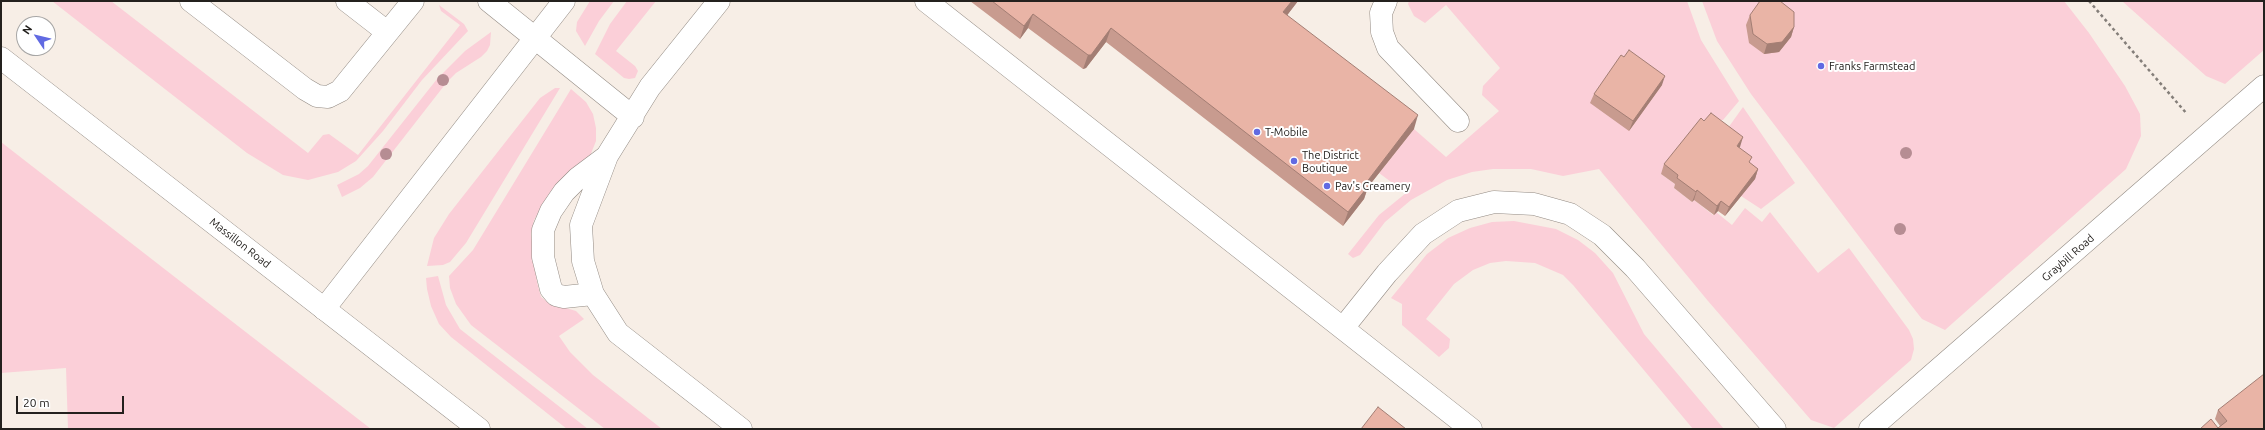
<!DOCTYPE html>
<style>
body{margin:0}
#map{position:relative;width:2265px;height:430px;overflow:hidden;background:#f7eee6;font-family:Ubuntu,sans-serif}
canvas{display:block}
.frame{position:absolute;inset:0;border:2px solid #24211e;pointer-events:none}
.north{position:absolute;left:16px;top:16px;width:40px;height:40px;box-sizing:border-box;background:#fff;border:1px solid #a7a6a5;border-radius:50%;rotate:305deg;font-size:11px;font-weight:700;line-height:16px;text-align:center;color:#24211e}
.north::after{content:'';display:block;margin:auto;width:14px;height:18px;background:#616ae2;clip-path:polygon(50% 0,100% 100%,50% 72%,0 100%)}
.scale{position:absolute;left:16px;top:396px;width:108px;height:18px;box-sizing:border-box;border:2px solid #24211e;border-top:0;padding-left:5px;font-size:12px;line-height:14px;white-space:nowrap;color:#24211e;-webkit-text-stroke:3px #fff;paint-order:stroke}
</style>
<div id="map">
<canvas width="2265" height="430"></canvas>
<div class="frame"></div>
<div class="north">N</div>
<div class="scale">20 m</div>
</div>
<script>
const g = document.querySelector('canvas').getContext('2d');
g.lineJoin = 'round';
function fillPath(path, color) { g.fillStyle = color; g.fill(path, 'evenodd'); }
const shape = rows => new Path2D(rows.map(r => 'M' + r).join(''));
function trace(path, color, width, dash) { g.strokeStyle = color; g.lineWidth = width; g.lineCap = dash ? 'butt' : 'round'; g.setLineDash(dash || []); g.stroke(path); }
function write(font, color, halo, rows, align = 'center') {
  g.font = font + ' Ubuntu,sans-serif'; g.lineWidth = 4; g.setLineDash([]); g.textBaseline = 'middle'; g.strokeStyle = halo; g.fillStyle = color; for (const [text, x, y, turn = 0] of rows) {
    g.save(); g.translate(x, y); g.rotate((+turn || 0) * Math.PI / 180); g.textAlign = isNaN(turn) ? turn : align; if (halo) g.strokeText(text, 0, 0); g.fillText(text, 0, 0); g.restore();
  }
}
fillPath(shape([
 [52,1,111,1,308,153,323,135,329,134,358,155,460,25,441,11,439,5,464,24,468,31,422,80,383,131,356,161,338,172,308,180,283,175,247,153],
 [590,1,614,1,599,21,585,46,576,31,577,22],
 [627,1,656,1,616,51,635,66,638,71,635,78,629,79,624,78,595,54,610,24],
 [1409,1,1687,1,1701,40,1739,101,1723,120,1714,120,1661,174,1675,184,1674,188,1692,202,1694,200,1713,215,1716,212,1732,225,1745,208,1762,222,1770,212,1818,273,1849,248,1909,330,1913,339,1914,349,1911,360,1834,428,1811,420,1708,301,1599,169,1563,176,1531,169,1493,169,1472,172,1447,180,1411,200,1385,222,1360,255,1353,258,1348,254,1379,215,1406,193,1379,173,1414,129,1446,157,1499,111,1482,95,1483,86,1500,68,1446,5,1425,23,1414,16,1408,4],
 [1702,1,2064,1,2089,33,2125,86,2140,114,2141,136,2126,169,1945,330,1922,319,1911,305,1751,94,1717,41],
 [2122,1,2264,1,2264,50,2225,84,2206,76],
 [491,32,490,45,487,51,481,57,456,73,447,82,373,177,360,188,342,197,337,185,359,174,368,166,437,79,465,51],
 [555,88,560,88,466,243,450,262,443,265,427,266,434,238,449,214,540,98],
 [571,89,586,102,593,114,596,128,596,141,590,156,552,190,534,220,531,234,537,282,541,297,549,303,576,311,584,319,559,336,570,352,593,375,662,429,605,429,471,325,456,304,450,288,449,276,473,250],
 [1743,107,1795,183,1761,209,1741,196,1733,155,1739,147,1728,128],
 [1,142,207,302,371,429,68,429,66,368,1,373],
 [1514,221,1556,229,1578,240,1595,253,1613,273,1644,334,1724,429,1693,429,1573,285,1563,275,1535,263,1506,261,1490,263,1473,270,1454,284,1426,319,1450,339,1449,348,1439,357,1402,325,1402,304,1391,298,1427,254,1448,238,1470,228,1492,222],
 [438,276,446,305,460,329,588,429,567,429,451,337,439,324,431,306,427,289,426,278]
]), '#fbcfd8');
const minor = shape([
 [191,1,305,89,317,96,328,97,340,91,413,1],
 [347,1,387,32],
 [489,1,633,117],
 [719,1,650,87,607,156,581,225,583,261,593,294,618,333,741,429],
 [926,1,1471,429],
 [1386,1,1381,13,1382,32,1388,48,1458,121],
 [593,294,564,297,556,295,551,289,543,257,543,230,551,211,564,192,578,178,606,157],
 [324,309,564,1],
 [1343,328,1387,273,1423,234,1458,211,1494,202,1534,204,1570,214,1602,235,1635,268,1775,429],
 [1870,429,2264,86]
]);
const major = shape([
 [1,58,479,429]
]);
trace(minor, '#938b84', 23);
trace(major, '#938b84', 23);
trace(shape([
 [2089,1,2187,114]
]), '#847e79', 2.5, [3, 3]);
trace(minor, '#fff', 22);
trace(major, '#fff', 22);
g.fillStyle = '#b68d93';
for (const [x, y] of [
 [443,80],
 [1906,153],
 [386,154],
 [1900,229]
]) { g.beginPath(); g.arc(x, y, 6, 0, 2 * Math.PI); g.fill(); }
fillPath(shape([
 [970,1,1298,1,1287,15,1414,129,1368,187,1364,199,1343,226,1106,42,1086,68,1083,69,1028,28,1020,39],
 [1750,15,1794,27,1791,37,1779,52,1764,54,1749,43,1746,25],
 [1624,57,1662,85,1629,131,1590,103,1594,94],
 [1740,147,1739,148,1750,163,1758,169,1755,179,1725,216,1718,211,1714,215,1694,200,1692,202,1674,188,1675,184,1661,174,1664,164],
 [2218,410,2264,429,2200,429,2218,428,2220,426,2215,419]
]), '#c89b8f');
fillPath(shape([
 [1292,1,1298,1,1279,26,1283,12],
 [1033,14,1028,28,1020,39,1024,26],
 [1794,27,1791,37,1779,52,1764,54,1767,44],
 [1111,28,1106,42,1086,68,1083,69,1088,55],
 [1665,76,1662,85,1629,131,1633,121],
 [1418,115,1414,129,1368,187,1364,199,1343,226,1348,212,1366,183],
 [1743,137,1740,147,1733,155,1737,146],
 [1758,169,1755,179,1725,216,1729,207],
 [1697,190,1694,200,1692,202,1696,192],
 [1721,201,1718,211,1714,215,1717,206]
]), '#a37e74');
const building = shape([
 [992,1,1292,1,1283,12,1418,115,1366,183,1369,185,1348,212,1111,28,1091,55,1088,55,1033,14,1024,26,992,1],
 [1760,1,1780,1,1794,12,1794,27,1782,42,1767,44,1753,34,1750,15,1760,1],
 [1629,50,1665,76,1633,121,1594,94,1621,55,1624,57,1629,50],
 [1711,113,1743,137,1737,146,1752,157,1749,162,1758,169,1729,207,1721,201,1717,206,1697,190,1696,192,1677,178,1678,175,1664,164,1701,118,1704,121,1711,113],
 [2264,374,2264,429,2200,429,2211,419,2218,428,2227,421,2218,410,2264,374],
 [1378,407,1406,429,1361,429,1378,407]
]);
fillPath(building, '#e9b4a6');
trace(building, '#a37e74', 1);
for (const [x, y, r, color] of [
 [1821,66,4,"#616ae2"],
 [1257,132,4,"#616ae2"],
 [1294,161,4,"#616ae2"],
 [1327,186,4,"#616ae2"]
]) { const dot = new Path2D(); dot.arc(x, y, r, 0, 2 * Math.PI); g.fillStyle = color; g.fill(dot); trace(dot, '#fff', 1.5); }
write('11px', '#24211e', '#fff', [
 ["Franks Farmstead",1829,66],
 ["T-Mobile",1265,132],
 ["The District",1302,155],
 ["Boutique",1302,168],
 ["Pav's Creamery",1335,186]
], 'left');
write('11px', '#24211e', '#fff', [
 ["Massillon Road",240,243,38],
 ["Graybill Road",2068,258,-41]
]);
</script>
